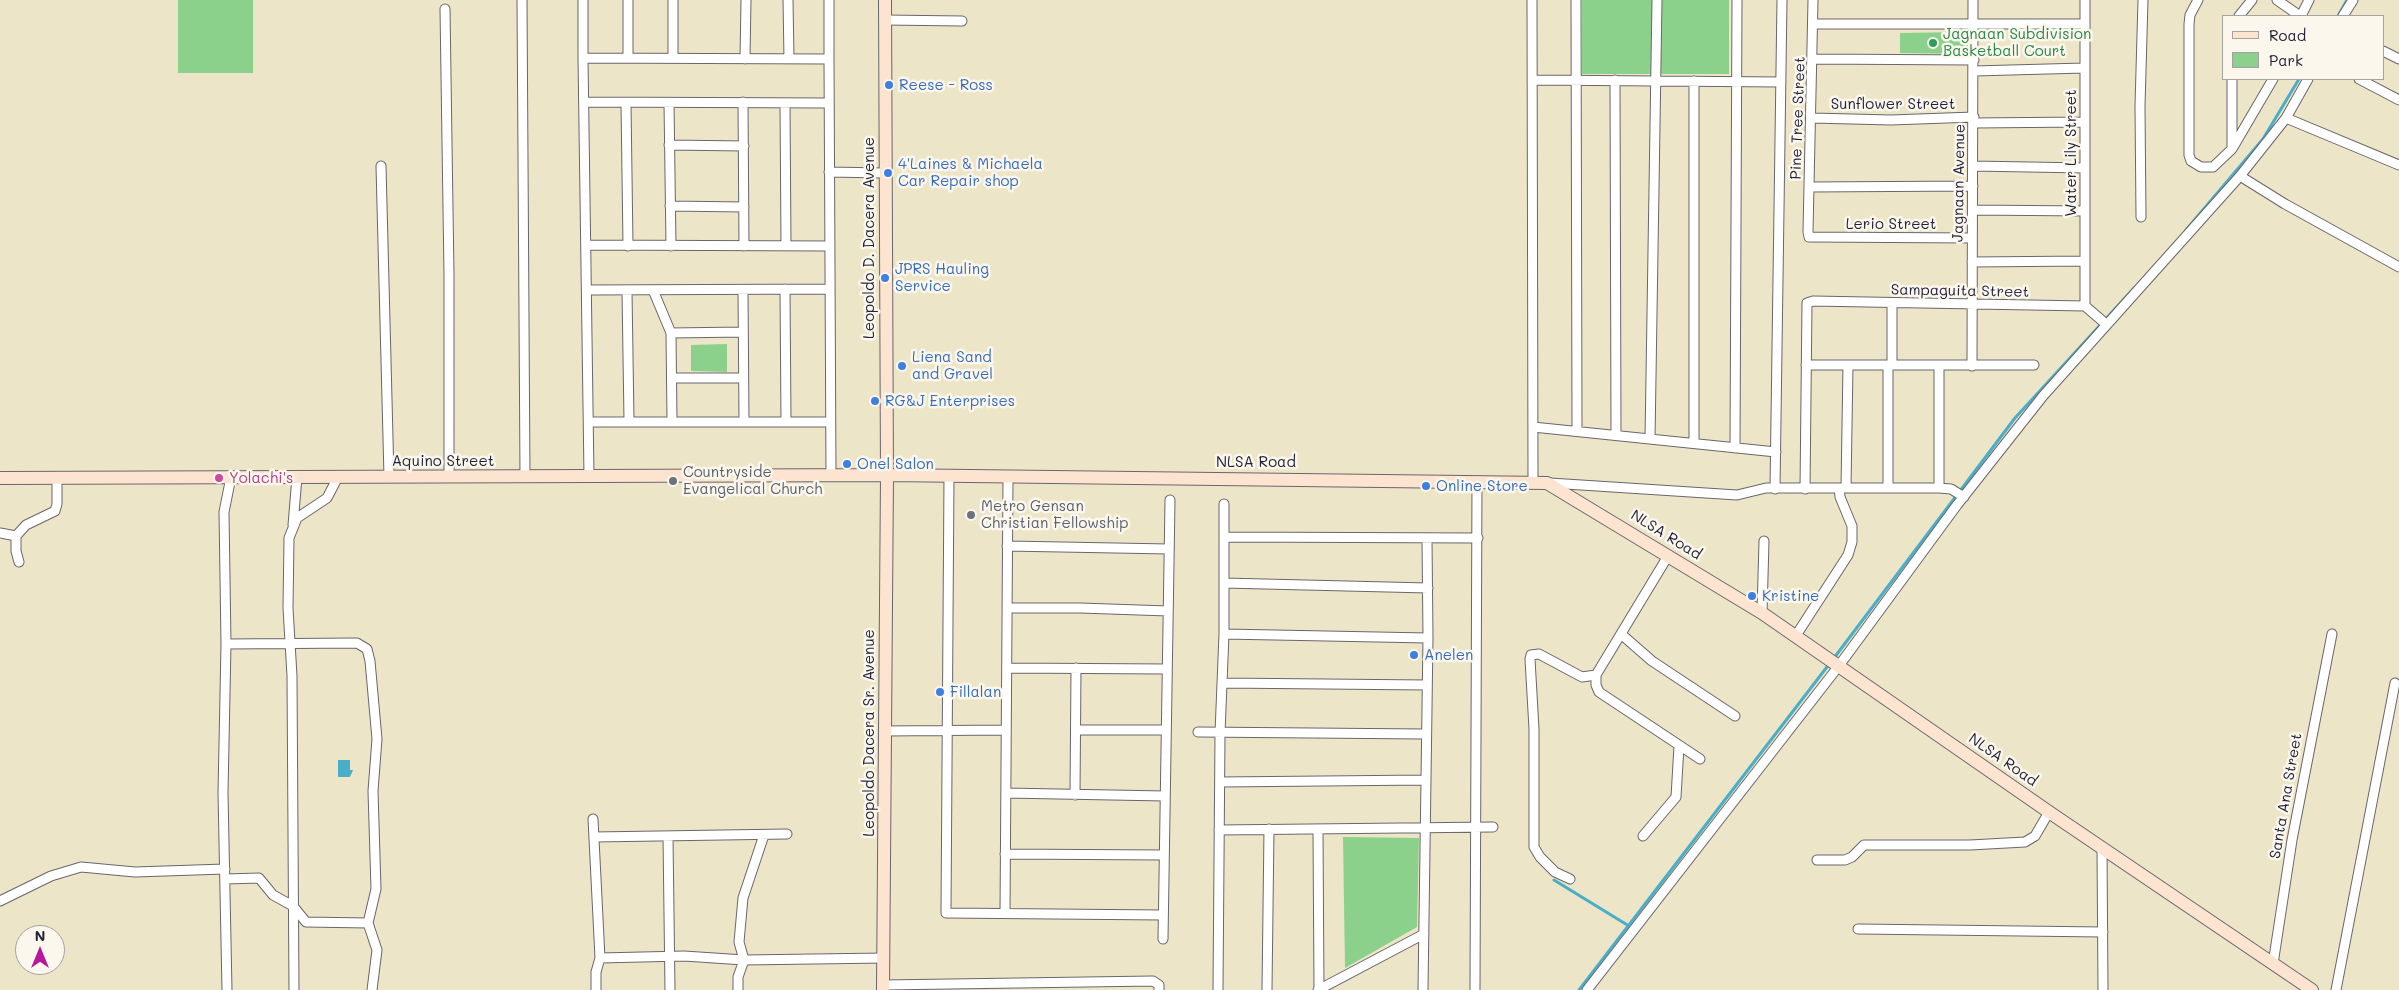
<!DOCTYPE html>
<style>
body{margin:0}
#map{position:relative;width:2399px;height:990px;overflow:hidden;background:#ede5c7;font-family:Mali,sans-serif}
canvas{display:block}
.legend{position:absolute;left:2222px;top:15px;width:162px;height:65px;box-sizing:border-box;background:#fbf7ec;border:1px solid #a4a2a5;margin:0;padding:6px 9px;list-style:none;font-size:15px;color:#22223b}
.legend li{display:flex;align-items:center;gap:10px;height:25px}
.legend b{width:25px;border:1px solid #a4a2a5}
.north{position:absolute;left:15px;top:925px;width:50px;height:50px;box-sizing:border-box;background:#fbf7ec;border:1px solid #a4a2a5;border-radius:50%;rotate:0deg;font-size:14px;font-weight:700;line-height:20px;text-align:center;color:#22223b}
.north::after{content:'';display:block;margin:auto;width:18px;height:22px;background:#b5179e;clip-path:polygon(50% 0,100% 100%,50% 72%,0 100%)}
</style>
<div id="map">
<canvas width="2399" height="990"></canvas>
<ul class="legend">
<li><b style="height:6px;background:#fde4d1"></b>Road</li>
<li><b style="height:14px;background:#8cd18b"></b>Park</li>
</ul>
<div class="north">N</div>
</div>
<script>
const g = document.querySelector('canvas').getContext('2d');
g.lineJoin = 'round';
function fillPath(path, color) { g.fillStyle = color; g.fill(path, 'evenodd'); }
const shape = rows => new Path2D(rows.map(r => 'M' + r).join(''));
function trace(path, color, width, dash) { g.strokeStyle = color; g.lineWidth = width; g.lineCap = dash ? 'butt' : 'round'; g.setLineDash(dash || []); g.stroke(path); }
function write(font, color, halo, rows, align = 'center') {
  g.font = font + ' Mali,sans-serif'; g.lineWidth = 5; g.setLineDash([]); g.textBaseline = 'middle'; g.strokeStyle = halo; g.fillStyle = color; for (const [text, x, y, turn = 0] of rows) {
    g.save(); g.translate(x, y); g.rotate((+turn || 0) * Math.PI / 180); g.textAlign = isNaN(turn) ? turn : align; if (halo) g.strokeText(text, 0, 0); g.fillText(text, 0, 0); g.restore();
  }
}
fillPath(shape([
 [178,0,253,0,253,73,178,73],
 [1582,0,1729,0,1729,74,1582,74],
 [1966,32,1967,54,1900,53,1900,33],
 [727,344,727,372,691,371,691,345],
 [1343,837,1419,838,1417,927,1345,968]
]), '#8cd18b');
fillPath(shape([
 [338,760,350,760,350,770,353,770,350,777,338,777]
]), '#4aaec9');
trace(shape([
 [2338,16,2347,0],
 [2186,230,2263,139,2299,79],
 [1834,658,2015,418,2135,287],
 [1554,880,1629,926],
 [1579,990,1830,663]
]), '#4aaec9', 3);
const minor = shape([
 [522,0,525,477],
 [583,0,583,58],
 [788,0,789,59],
 [1532,0,1533,481],
 [1576,0,1577,431],
 [1813,0,1808,232,1809,237,1972,238],
 [2198,0,2190,15,2189,24,2189,155,2191,161,2201,167,2213,167,2232,149,2232,79],
 [2277,0,2300,16],
 [445,9,449,275,449,477],
 [2239,16,2252,0],
 [2301,16,2309,0],
 [2343,16,2353,0],
 [885,20,962,21],
 [1813,24,2085,24],
 [2383,51,2399,59],
 [628,58,628,0],
 [673,58,673,0],
 [745,59,746,0],
 [829,59,829,0],
 [1813,59,1974,60],
 [1974,71,2084,68],
 [2359,79,2399,100],
 [1532,80,1781,82],
 [1615,80,1616,435],
 [584,102,829,103],
 [743,102,744,246],
 [626,103,628,246],
 [669,103,671,246],
 [785,103,786,246],
 [1812,118,1891,120,1974,117],
 [2286,118,2399,165],
 [1974,123,2084,122],
 [669,145,744,146],
 [2232,149,2273,79],
 [381,166,389,477],
 [1973,166,2085,168],
 [829,172,884,173],
 [2240,176,2285,204,2399,267],
 [1809,187,1973,186],
 [670,206,744,207],
 [1973,210,2085,211],
 [2141,217,2140,106,2143,0],
 [586,245,829,246],
 [1972,262,2085,261],
 [785,289,786,421],
 [587,290,829,289],
 [653,290,671,333,672,421],
 [743,290,744,421],
 [627,291,629,421],
 [2085,306,2085,0],
 [671,333,743,332],
 [1806,365,2034,365],
 [1888,365,1888,488],
 [1892,365,1892,304],
 [1972,366,1973,0],
 [672,378,743,378],
 [589,422,830,422],
 [1533,427,1776,452],
 [1650,439,1657,0],
 [1694,443,1694,81],
 [1735,448,1737,0],
 [589,476,583,58,829,59,831,476],
 [949,476,946,913,1163,915],
 [1550,483,1737,495,1766,488,1939,488,1951,489,1964,497],
 [1846,488,1848,365],
 [1939,488,1939,366],
 [1775,489,1782,0],
 [1805,489,1807,303,1813,301,2085,306,2106,324],
 [293,525,297,477],
 [0,533,16,536],
 [1224,537,1478,538],
 [1007,546,1169,549],
 [1668,556,1596,675,1596,685,1599,692,1700,759],
 [19,562,16,551,16,536,26,525,55,511,57,504,57,478],
 [1224,583,1428,588],
 [1007,608,1080,608,1168,611],
 [1762,613,1764,541],
 [1224,634,1428,638],
 [1621,634,1652,661,1735,716],
 [1795,637,1848,555,1852,542,1852,526,1840,497,1839,488],
 [226,644,357,643,367,649,370,661,377,739,373,791,376,889,368,923],
 [1007,668,1167,669],
 [1223,683,1427,685],
 [1076,730,1166,730],
 [885,731,1006,730],
 [1198,732,1425,734],
 [1220,782,1426,780],
 [1006,793,1165,796],
 [1075,795,1076,668],
 [593,819,600,958,596,972,596,990],
 [1318,829,1319,990],
 [1219,830,1493,827],
 [1643,836,1676,797,1679,746],
 [594,837,787,834],
 [668,837,670,990],
 [2102,848,2103,990],
 [1005,854,1164,855],
 [1817,860,1845,860,1852,857,1864,845,1970,845,2025,842,2035,836,2049,812],
 [225,879,259,878,273,895,293,906,306,922,368,923,377,950,372,990],
 [1570,879,1555,872,1540,857,1534,847,1534,729,1530,659,1531,655,1539,654,1582,677,1596,675],
 [0,901,51,876,81,867,135,872,225,869],
 [1005,913,1008,477],
 [1858,929,2103,932],
 [1163,939,1170,500],
 [600,958,684,956,744,960,884,958],
 [2273,964,2292,840,2332,634],
 [883,985,1153,981,1159,985,1159,990],
 [227,990,223,793,226,644,224,512,231,477],
 [294,990,292,676,288,608,289,538,297,518,327,498,338,477],
 [738,990,738,977,744,960,739,942,743,898,764,835],
 [1218,990,1220,733,1224,634,1224,504],
 [1267,990,1269,829],
 [1318,990,1424,934],
 [1423,990,1428,638,1427,539],
 [1475,990,1477,481],
 [1587,990,1838,667,1957,505,2043,396,2240,176,2286,118,2308,79],
 [2336,990,2395,683]
]);
const secondary = shape([
 [0,478,887,475,1547,483,1762,613,2049,812,2312,990],
 [883,990,887,475,885,0]
]);
trace(minor, '#69666c', 11);
trace(secondary, '#69666c', 14);
trace(minor, '#fff', 9);
trace(secondary, '#fde4d1', 12);
for (const [x, y, r, color] of [
 [1933,43,5,"#2e9e5b"],
 [889,85,5,"#3f7fe0"],
 [888,173,5,"#3f7fe0"],
 [885,278,5,"#3f7fe0"],
 [902,366,5,"#3f7fe0"],
 [875,401,5,"#3f7fe0"],
 [847,464,5,"#3f7fe0"],
 [219,478,5,"#d1479c"],
 [673,481,5,"#6b7280"],
 [1426,486,5,"#3f7fe0"],
 [971,515,5,"#6b7280"],
 [1752,596,5,"#3f7fe0"],
 [1414,655,5,"#3f7fe0"],
 [940,692,5,"#3f7fe0"]
]) { const dot = new Path2D(); dot.arc(x, y, r, 0, 2 * Math.PI); g.fillStyle = color; g.fill(dot); trace(dot, '#fbf7ec', 2); }
write('15px', '#27864d', '#fbf7ec', [
 ["Jagnaan Subdivision",1943,34],
 ["Basketball Court",1943,51]
], 'left');
write('15px', '#366cbe', '#fbf7ec', [
 ["Reese - Ross",899,85],
 ["4'Laines & Michaela",898,164],
 ["Car Repair shop",898,181],
 ["JPRS Hauling",895,269],
 ["Service",895,286],
 ["Liena Sand",912,357],
 ["and Gravel",912,374],
 ["RG&J Enterprises",885,401],
 ["Onel Salon",857,464],
 ["Online Store",1436,486],
 ["Kristine",1762,596],
 ["Anelen",1424,655],
 ["Fillalan",950,692]
], 'left');
write('15px', '#22223b', '#fbf7ec', [
 ["Sunflower Street",1893,104],
 ["Pine Tree Street",1798,118,-88],
 ["Water Lily Street",2071,153,-90],
 ["Jagnaan Avenue",1959,183,-89],
 ["Lerio Street",1891,224],
 ["Leopoldo D. Dacera Avenue",869,238,-90],
 ["Sampaguita Street",1960,291,1],
 ["Aquino Street",443,461],
 ["NLSA Road",1256,462],
 ["NLSA Road",1666,535,32],
 ["Leopoldo Dacera Sr. Avenue",869,733,-90],
 ["NLSA Road",2003,760,35],
 ["Santa Ana Street",2286,796,-80]
]);
write('15px', '#5b616d', '#fbf7ec', [
 ["Countryside",683,472],
 ["Evangelical Church",683,489],
 ["Metro Gensan",981,506],
 ["Christian Fellowship",981,523]
], 'left');
write('15px', '#b23c85', '#fbf7ec', [
 ["Yolachi's",229,478]
], 'left');
</script>
